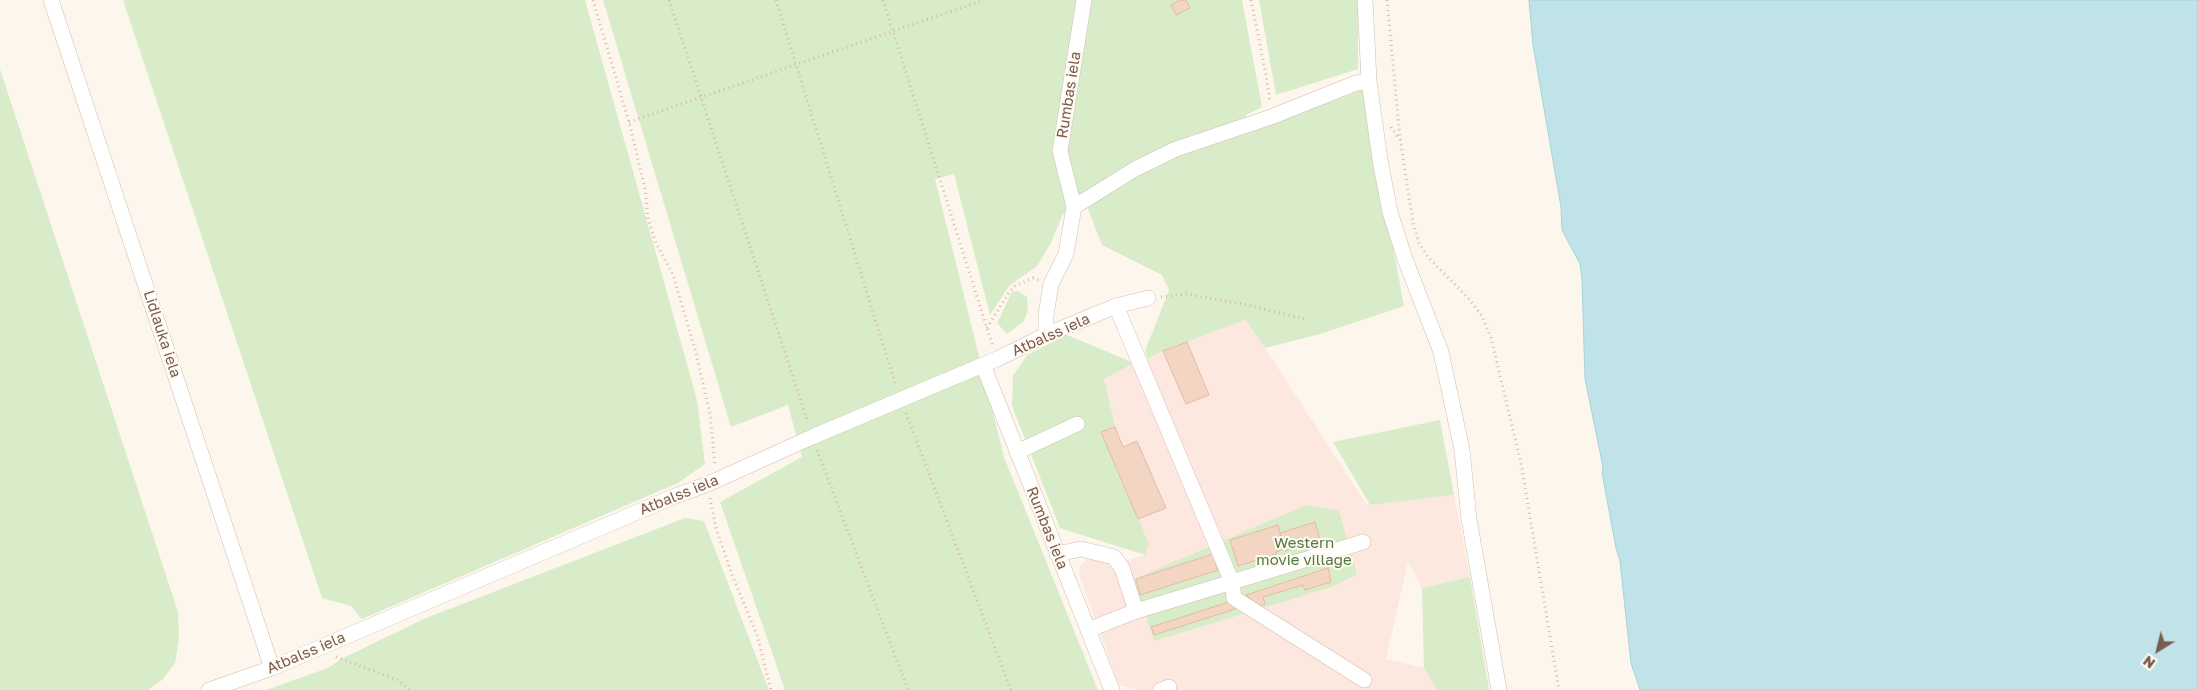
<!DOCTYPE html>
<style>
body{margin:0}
#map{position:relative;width:2198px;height:690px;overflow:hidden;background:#fdf6ec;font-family:"Golos Text",sans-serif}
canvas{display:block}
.north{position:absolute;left:2133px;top:625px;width:50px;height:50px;-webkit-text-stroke:4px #fffaf3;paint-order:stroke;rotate:216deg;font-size:14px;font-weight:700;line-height:20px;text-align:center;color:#7a5c4d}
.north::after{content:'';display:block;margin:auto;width:18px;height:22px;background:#7a5c4d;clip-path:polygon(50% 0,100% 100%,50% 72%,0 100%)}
</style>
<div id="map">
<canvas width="2198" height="690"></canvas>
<div class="north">N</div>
</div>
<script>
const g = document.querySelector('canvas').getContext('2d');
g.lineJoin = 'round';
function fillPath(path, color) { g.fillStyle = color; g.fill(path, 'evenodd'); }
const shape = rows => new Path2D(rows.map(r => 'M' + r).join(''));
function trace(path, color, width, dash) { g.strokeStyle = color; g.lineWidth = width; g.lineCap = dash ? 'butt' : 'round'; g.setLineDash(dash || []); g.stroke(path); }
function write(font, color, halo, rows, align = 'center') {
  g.font = font + ' "Golos Text",sans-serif'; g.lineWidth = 4; g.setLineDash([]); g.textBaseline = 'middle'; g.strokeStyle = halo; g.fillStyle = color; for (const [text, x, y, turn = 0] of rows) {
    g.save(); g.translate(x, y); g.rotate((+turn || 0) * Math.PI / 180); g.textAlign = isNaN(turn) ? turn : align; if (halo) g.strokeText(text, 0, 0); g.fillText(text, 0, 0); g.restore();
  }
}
fillPath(shape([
 [1245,320,1265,348,1367,505,1454,495,1470,577,1422,588,1408,562,1386,659,1424,668,1437,690,1139,690,1119,685,1079,574,1080,566,1089,557,1113,565,1145,555,1149,544,1138,519,1109,408,1104,379,1134,363,1148,359,1163,351]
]), '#fde8e0');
fillPath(shape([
 [123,0,585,0,697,400,705,464,678,483,362,619,351,606,322,598],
 [603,0,1242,0,1262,107,1246,115,1252,131,1364,89,1404,306,1320,334,1265,348,1245,320,1163,351,1148,359,1145,351,1169,290,1162,275,1102,245,1086,204,1063,214,1051,243,1037,266,1009,286,990,315,954,174,935,179,1004,457,1098,690,785,690,720,502,802,457,788,405,731,427],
 [1259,0,1358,0,1358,69,1276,95],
 [0,69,178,612,179,639,175,663,162,680,148,690,0,690],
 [1018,291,1027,297,1028,311,1023,322,1007,334,997,323,1012,292],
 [1067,335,1134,363,1104,379,1115,427,1102,432,1149,544,1145,555,1060,528,1012,406,1013,376,1027,355],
 [1440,420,1454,495,1370,505,1333,442],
 [1306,505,1339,511,1357,574,1332,587,1154,641,1134,579],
 [685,518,704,521,769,690,266,690,328,668,341,659,426,618],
 [1470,577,1489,690,1437,690,1424,668,1422,588]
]), '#d8ecc9');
const water = shape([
 [1529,0,2198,0,2198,690,1640,690,1631,663,1620,561,1616,548,1602,473,1603,467,1585,379,1582,280,1580,264,1562,230,1561,207,1533,45,1529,0]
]);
fillPath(water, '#bfe3e8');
trace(water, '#a5d3da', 1);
const building = shape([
 [1180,0,1186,0,1190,8,1176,15,1171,5,1180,0],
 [1187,342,1209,395,1186,404,1163,351,1187,342],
 [1115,427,1123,447,1137,441,1166,508,1138,519,1101,432,1115,427],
 [1315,522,1320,540,1285,551,1280,533,1315,522],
 [1278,525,1284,549,1276,552,1276,554,1238,566,1230,540,1278,525],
 [1213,554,1218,570,1140,595,1136,579,1213,554],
 [1328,568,1331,582,1305,590,1303,585,1263,597,1265,604,1259,607,1246,595,1328,568],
 [1232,601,1235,609,1154,635,1151,627,1232,601]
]);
fillPath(building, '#f3d5c3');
trace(building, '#e6bba3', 1);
const minor = shape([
 [51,0,272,668],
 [1365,0,1369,81,1380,160,1390,212,1405,259,1441,352,1462,450,1469,519,1499,690],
 [1074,207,1135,169,1176,149,1271,117,1356,83,1369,81],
 [1046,335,1046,315,1051,284,1066,254,1074,207,1060,151,1084,0],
 [983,365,1112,690],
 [1017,452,1077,424],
 [1363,542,1232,582,1234,598,1364,680],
 [1057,554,1081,549,1114,557,1122,568,1136,611],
 [1088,630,1136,611,1232,582,1116,306],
 [209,690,272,668,675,496,708,484,812,437,997,359,1046,335,1116,306,1148,298],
 [1161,690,1169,687]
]);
trace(minor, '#d1beb0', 16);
trace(shape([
 [593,0,629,122,645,189,648,218,656,243,673,275,695,349,710,414,715,466],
 [669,0,808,423],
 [776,0,896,386],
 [883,0,993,347],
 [1251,0,1266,75,1270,103],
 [1387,0,1400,138,1413,223,1419,243,1429,258,1470,300,1482,316,1491,338,1521,463,1559,690],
 [629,122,984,0],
 [1391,127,1400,140],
 [1161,297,1186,294,1247,305,1305,319],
 [987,328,1008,294,1015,286,1033,278,1039,280],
 [906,413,1011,690],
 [817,450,908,690],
 [710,498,716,528,731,572,757,635,771,690],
 [336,657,398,680,410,690]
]), '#d9b8a5', 3, [1, 4]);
trace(minor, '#fff', 15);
write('15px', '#7a5c4d', '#fffaf3', [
 ["Rumbas iela",1069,95,-81],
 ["Lidlauka iela",162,334,72],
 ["Atbalss iela",1051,335,-24],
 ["Atbalss iela",679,495,-22],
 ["Rumbas iela",1047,528,68],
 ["Atbalss iela",306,653,-23]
]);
write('15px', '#537a41', '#fffaf3', [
 ["Western",1304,543],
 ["movie village",1304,560]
]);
</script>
